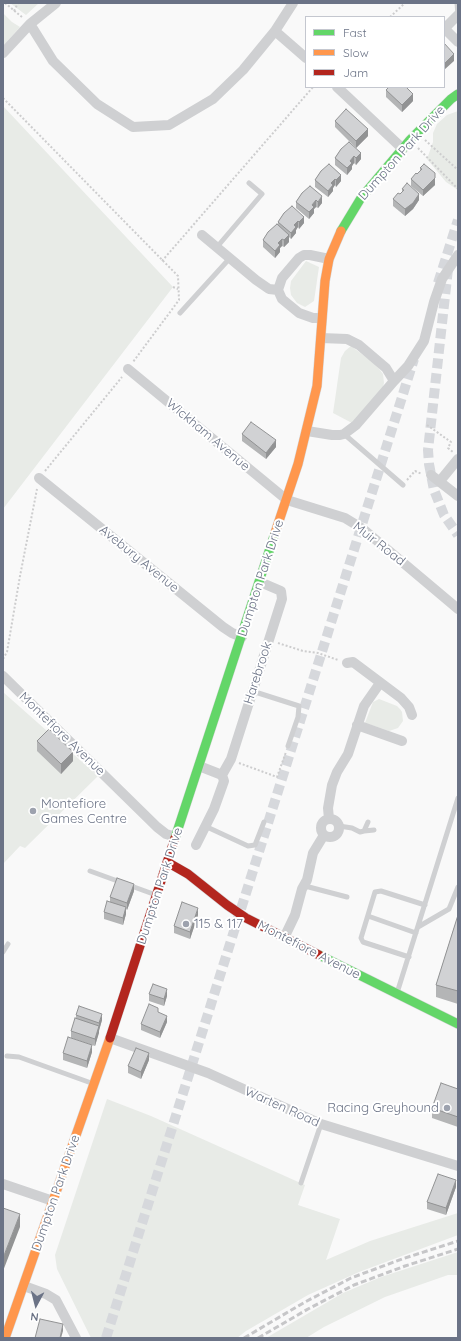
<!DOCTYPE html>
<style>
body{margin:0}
#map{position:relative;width:461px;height:1341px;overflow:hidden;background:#f9f9f9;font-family:Quicksand,sans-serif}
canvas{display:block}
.frame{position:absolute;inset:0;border:4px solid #6b7386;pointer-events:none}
.legend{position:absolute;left:305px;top:16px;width:140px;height:72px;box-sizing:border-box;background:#fff;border:1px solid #c4c7cf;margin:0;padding:5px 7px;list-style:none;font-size:12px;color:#6b7386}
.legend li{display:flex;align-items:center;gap:8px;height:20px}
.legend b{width:20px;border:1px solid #c4c7cf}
.north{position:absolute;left:16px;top:1285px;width:40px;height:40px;-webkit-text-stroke:3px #fff;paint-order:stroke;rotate:187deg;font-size:11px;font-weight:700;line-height:16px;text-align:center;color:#6b7386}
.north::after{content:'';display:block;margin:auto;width:14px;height:18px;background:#6b7386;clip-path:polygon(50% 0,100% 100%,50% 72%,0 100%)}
</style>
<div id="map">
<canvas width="461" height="1341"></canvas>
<div class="frame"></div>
<ul class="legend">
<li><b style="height:5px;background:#63d668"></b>Fast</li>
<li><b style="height:5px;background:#ff974d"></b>Slow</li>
<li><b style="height:5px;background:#b3261e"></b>Jam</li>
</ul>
<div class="north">N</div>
</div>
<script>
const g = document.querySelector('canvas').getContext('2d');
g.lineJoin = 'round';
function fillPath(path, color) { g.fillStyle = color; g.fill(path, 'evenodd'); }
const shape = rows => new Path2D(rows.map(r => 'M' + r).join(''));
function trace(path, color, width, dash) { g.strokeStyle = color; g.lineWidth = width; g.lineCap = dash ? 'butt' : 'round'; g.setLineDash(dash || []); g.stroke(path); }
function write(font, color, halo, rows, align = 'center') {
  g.font = font + ' Quicksand,sans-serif'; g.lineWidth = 4; g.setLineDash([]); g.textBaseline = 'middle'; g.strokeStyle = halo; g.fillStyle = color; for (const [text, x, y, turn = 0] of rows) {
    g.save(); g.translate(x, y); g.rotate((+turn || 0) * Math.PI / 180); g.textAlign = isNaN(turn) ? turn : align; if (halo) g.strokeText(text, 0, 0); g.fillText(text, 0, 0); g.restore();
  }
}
fillPath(shape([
 [10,3,39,3,26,15],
 [3,13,12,22,20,27,3,46],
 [3,106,173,287,3,509],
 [458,111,458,190,446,182,427,159,433,142,433,133,437,124,447,115],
 [306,261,319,267,314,301,305,307,297,303,291,295,290,288,291,281],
 [351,346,374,363,380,370,383,374,384,383,382,391,352,423,333,413,341,358,345,351],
 [3,692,98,776,25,848,20,846,3,864],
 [379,699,397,706,400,709,402,712,403,721,398,728,389,731,365,723,373,702],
 [107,1099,151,1116,305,1185,298,1205,340,1219,326,1260,370,1241,458,1213,458,1235,359,1272,308,1295,246,1331,237,1338,91,1338,57,1269,55,1255],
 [458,1252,458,1275,448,1275,385,1297,324,1327,306,1338,266,1338,343,1293,381,1277]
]), '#e8ebe7');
trace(shape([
 [448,269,428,450,429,464,434,490,444,515,458,535],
 [438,283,458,220],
 [106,1338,414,359]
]), '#d6d8dc', 10, [10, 5]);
const fast = shape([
 [341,231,361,198,410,140,451,99,458,94],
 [175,838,275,533],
 [319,955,458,1024]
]);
const slow = shape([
 [275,533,298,464,317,386,325,281,329,259,341,231],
 [5,1338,110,1038]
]);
const jam = shape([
 [167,862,188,874,227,905,246,918,319,955],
 [110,1038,175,838]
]);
trace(fast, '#d5d5d7', 10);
trace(slow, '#d5d5d7', 10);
trace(jam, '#d5d5d7', 10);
trace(shape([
 [5,3,22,17],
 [14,11,18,3],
 [390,17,405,3],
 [3,98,178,276,179,300,133,362],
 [425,140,458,170],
 [418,148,458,189],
 [162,261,313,87],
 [173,287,178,289],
 [427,425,451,442,448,448,453,452],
 [45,471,122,377],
 [407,480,415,471,422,474],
 [278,643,303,651,318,653,338,660],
 [3,659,7,652,20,576,37,489],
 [239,763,277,777,286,752]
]), '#cdcdce', 2, [2, 2]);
trace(shape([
 [457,3,458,15],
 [217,247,262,194,249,183],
 [180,313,230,258],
 [344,434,403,485],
 [252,691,299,706,298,717,288,746],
 [339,826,352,828,360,832,364,831,368,822],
 [207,827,248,846,255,845,264,822],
 [364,831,374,830],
 [90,871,156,895],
 [305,886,347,897],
 [368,916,416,933],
 [418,927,449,909,458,887],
 [3,952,8,944],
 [409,957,363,942,361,938,375,892,381,891,425,905],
 [397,993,458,798],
 [7,1056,19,1057,94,1084],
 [301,1183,321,1124]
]), '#cfd0d2', 5);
trace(shape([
 [30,24,53,61,97,104,133,127,169,125,213,99,243,70,275,31,293,3],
 [444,29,458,15],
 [445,29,458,42],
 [275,31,306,58],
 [3,53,30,24,56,3],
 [337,87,403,149],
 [202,235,256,280,269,289,278,290],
 [322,318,313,318,299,313,282,299,278,290,282,278,299,258,304,255,310,255,329,259],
 [128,369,287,500,345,518,363,529,458,609],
 [394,381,408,366,424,341,434,302,442,279,458,255],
 [307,431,332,435,340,435,344,434,356,425,394,381,386,368,359,345,347,339,321,338],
 [431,475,458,496],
 [39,478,223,627,232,633,242,637],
 [440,481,458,459],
 [347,663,353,662,401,698,409,707,412,715],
 [3,676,157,827,166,834,176,837],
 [357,725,402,741],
 [199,766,222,775],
 '321 828a9 9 0 1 1 18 0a9 9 0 1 1-18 0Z',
 [329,819,328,808,332,785,337,772,348,754,364,706,380,683],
 [196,845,214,809,224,781,222,775,231,759,282,599,281,591,260,582],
 [284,938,295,915,302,889,307,880,313,853,324,835],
 [110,1038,208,1073,321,1124,458,1166],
 [3,1184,53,1201],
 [24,1286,46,1294,56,1300,76,1338]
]), '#cfd0d2', 10);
trace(fast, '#63d668', 9);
trace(slow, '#ff974d', 9);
trace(jam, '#b3261e', 9);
trace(shape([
 [244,1338,305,1302,351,1278,402,1259,458,1241],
 [258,1338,308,1309,354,1285,405,1266,458,1249]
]), '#c6c6c8', 3, [6, 3]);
fillPath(shape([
 [386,90,413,101,402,112,386,97],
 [335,121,368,136,356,148,335,127],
 [341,149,361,159,356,165,354,163,352,166,352,169,347,175,335,165,335,158],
 [420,168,435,185,423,196,411,186,411,179,417,174,420,171],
 [321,171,341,181,336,187,335,185,333,188,333,191,328,197,315,187,315,180],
 [402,189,419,200,413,209,405,216,393,206,393,199,400,194,402,192],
 [302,193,322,203,318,208,316,207,314,209,314,213,309,219,296,208,296,202],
 [284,213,304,223,299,229,298,227,296,230,296,233,291,239,289,237,289,242,284,247,282,246,280,248,280,252,275,258,263,247,263,240,278,226,278,222],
 [242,434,276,447,266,459,242,441],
 [37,741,73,761,61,774,37,751],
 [134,891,127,910,126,909,126,914,123,925,104,919,104,912,110,902,110,897],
 [198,915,190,939,174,933,174,926],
 [458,915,458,1004,436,997,436,985],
 [149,994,167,996,164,1006,149,1001],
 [158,1012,167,1022,160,1038,141,1030,141,1024],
 [76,1015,102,1020,95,1046,71,1038,71,1031,76,1019],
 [92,1052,87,1068,63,1060,63,1053],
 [149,1060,141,1079,128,1073,128,1066],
 [458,1089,458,1127,432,1118,432,1108],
 [456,1187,446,1215,427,1209,427,1202]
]), '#b4b5b6');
fillPath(shape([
 [454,54,454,61,444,70,444,64],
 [413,94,413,101,402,112,402,105],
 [368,129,368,136,356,148,356,141],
 [361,153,361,159,356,165,356,158],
 [354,156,354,163,352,166,352,169,347,175,347,168,350,161],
 [341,175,341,181,336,187,336,180],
 [435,178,435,185,423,196,423,190],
 [335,179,335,185,333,188,333,191,328,197,328,191,331,183],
 [419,194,419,200,413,209,405,216,405,209],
 [322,196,322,203,318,208,318,202],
 [316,200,316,207,314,209,314,213,309,219,309,212,312,205],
 [304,217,304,223,299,229,299,222],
 [298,221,298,227,296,230,296,233,291,239,291,233,294,225],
 [289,235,289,242,284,247,284,240],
 [282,239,282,246,280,248,280,252,275,258,275,251,278,243],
 [276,440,276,447,266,459,266,453],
 [73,752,73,761,61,774,61,764],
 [134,884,134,891,127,910,127,903],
 [126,907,126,914,123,925,123,918],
 [198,908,198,915,190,939,190,932],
 [167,989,167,996,164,1006,164,999],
 [102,1014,102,1020,99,1030,99,1023],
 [167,1016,167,1022,160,1038,160,1032],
 [99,1026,99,1033,95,1046,95,1039],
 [92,1045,92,1052,87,1068,87,1061],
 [149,1053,149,1060,141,1079,141,1072],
 [456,1180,456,1187,446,1215,446,1208],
 [20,1214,20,1227,3,1271,3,1258],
 [63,1324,63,1331,61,1338,60,1338]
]), '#929394');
const building = shape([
 [444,43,454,54,444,64,444,43],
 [389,87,406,87,413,94,402,105,386,90,389,87],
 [346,109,368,129,356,141,335,121,346,109],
 [349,142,361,153,356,158,354,156,350,161,352,163,347,168,335,158,341,149,349,142],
 [329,164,341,175,336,180,335,179,331,183,333,185,328,191,315,180,321,171,329,164],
 [424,164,435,173,435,178,423,190,411,179,416,173,417,174,422,169,420,168,424,164],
 [407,183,419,194,413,203,405,209,393,199,398,193,400,194,404,190,402,189,407,183],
 [310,186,322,196,318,202,316,200,312,205,314,207,309,212,296,202,302,193,310,186],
 [292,206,304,217,299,222,298,221,294,225,296,227,291,233,278,222,284,213,292,206],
 [277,224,289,235,284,240,282,239,278,243,280,245,275,251,263,240,268,232,277,224],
 [251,422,276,440,266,453,242,434,251,422],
 [49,729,73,752,61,764,37,741,49,729],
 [117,878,134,884,127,903,110,897,117,878],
 [107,901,126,907,123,918,104,912,107,901],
 [182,902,198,908,190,932,174,926,182,902],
 [458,915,458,991,436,985,458,915],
 [153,984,167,989,164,999,149,994,153,984],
 [149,1004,158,1008,158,1012,167,1016,160,1032,141,1024,149,1004],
 [79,1006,102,1014,99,1023,76,1015,79,1006],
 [75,1018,99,1026,95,1039,71,1031,75,1018],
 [68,1037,92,1045,87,1061,63,1053,68,1037],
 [136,1048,149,1053,141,1072,128,1066,136,1048],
 [441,1083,458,1089,458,1117,432,1108,441,1083],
 [438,1174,456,1180,446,1208,427,1202,438,1174],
 [3,1208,20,1214,3,1258,3,1208],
 [40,1319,63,1324,60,1338,35,1338,40,1319]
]);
fillPath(building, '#d1d2d4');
trace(building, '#929394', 1);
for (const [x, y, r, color] of [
 [33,811,4,"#9da2ae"],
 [186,924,4,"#9da2ae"],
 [447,1108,4,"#9da2ae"]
]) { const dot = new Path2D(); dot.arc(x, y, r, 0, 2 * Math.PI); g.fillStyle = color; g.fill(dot); trace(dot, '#fff', 1.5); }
write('13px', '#6b7386', '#fff', [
 ["Dumpton Park Drive",402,153,-48],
 ["Wickham Avenue",208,435,40],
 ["Muir Road",379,544,38],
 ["Avebury Avenue",139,559,39],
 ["Dumpton Park Drive",261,578,-72],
 ["Harebrook",258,673,-72],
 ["Montefiore Avenue",62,734,44],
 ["Dumpton Park Drive",160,886,-72],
 ["Montefiore Avenue",309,950,27],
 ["Warten Road",282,1107,24],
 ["Dumpton Park Drive",56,1193,-71]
]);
write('13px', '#6b7386', '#fff', [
 ["Montefiore",41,804],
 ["Games Centre",41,819],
 ["115 & 117",194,924],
 ["Racing Greyhound",439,1108,"right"]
], 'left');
</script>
